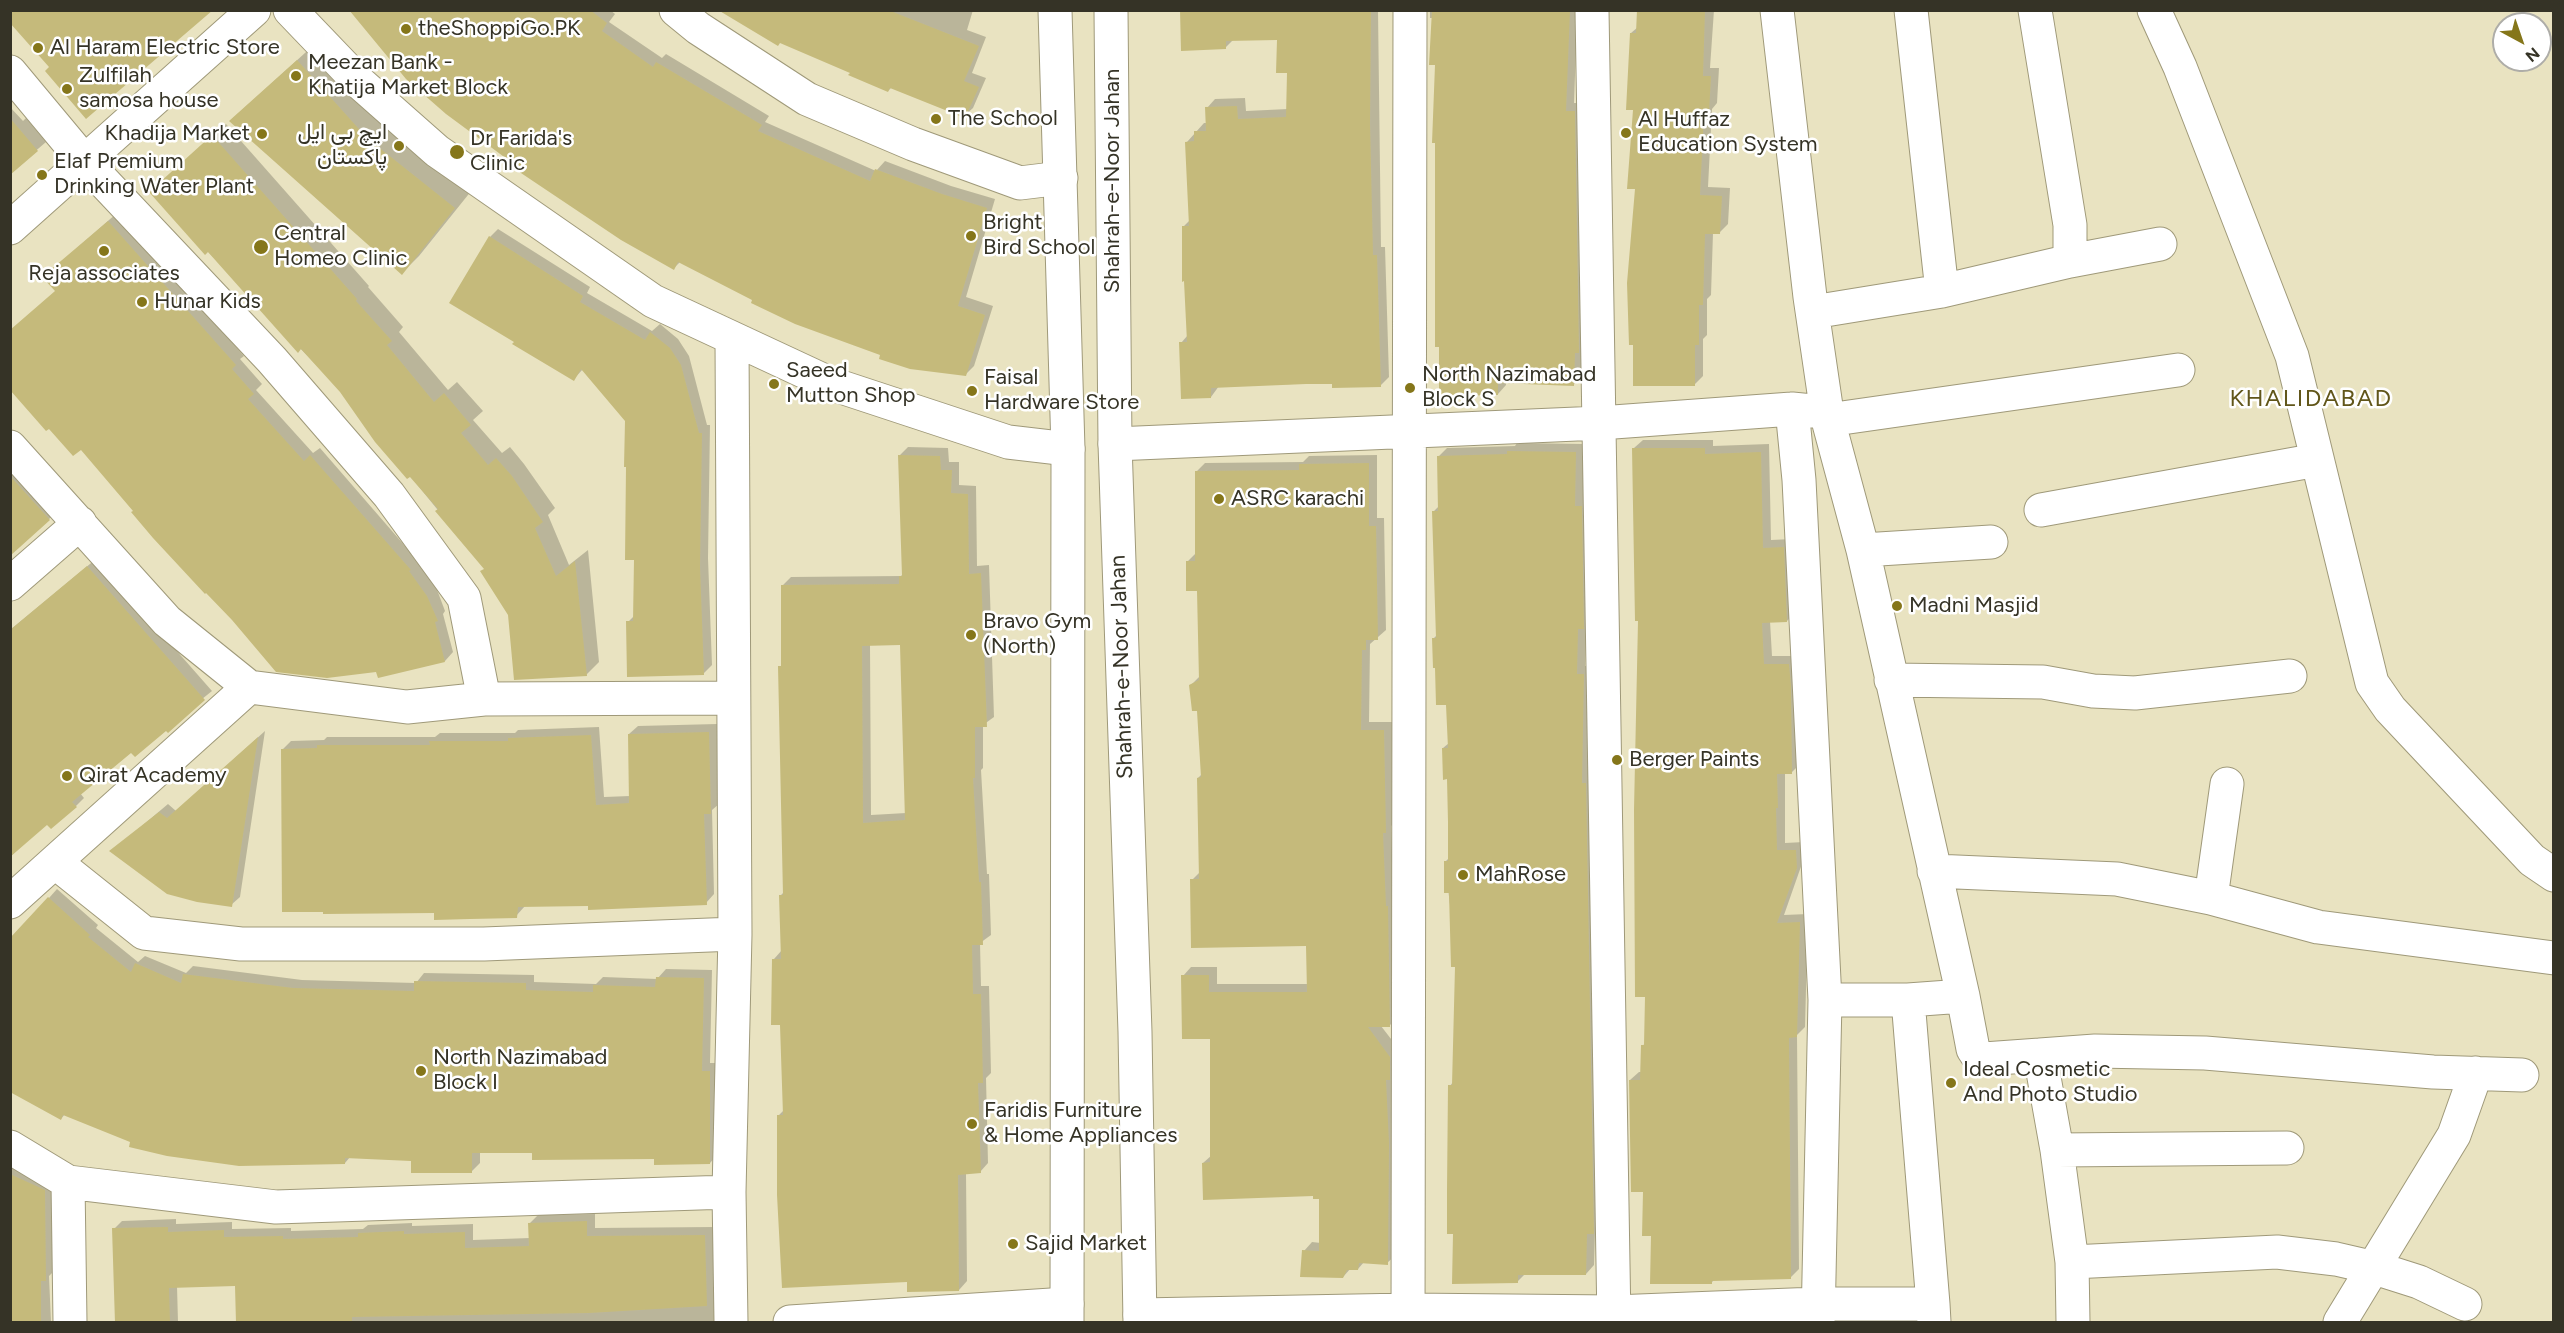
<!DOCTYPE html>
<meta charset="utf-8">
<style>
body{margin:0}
#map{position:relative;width:2564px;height:1333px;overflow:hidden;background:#e9e3c1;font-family:Figtree,sans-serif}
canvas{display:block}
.frame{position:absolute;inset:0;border:12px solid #353326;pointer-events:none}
.north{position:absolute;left:2492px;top:12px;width:60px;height:60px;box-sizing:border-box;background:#fff;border:2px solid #aeada8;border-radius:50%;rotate:140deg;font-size:16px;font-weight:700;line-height:24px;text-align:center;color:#353326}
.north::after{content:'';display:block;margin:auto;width:21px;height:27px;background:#85761a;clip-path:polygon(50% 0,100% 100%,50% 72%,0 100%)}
</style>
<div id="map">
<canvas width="2564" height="1333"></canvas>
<div class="frame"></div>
<div class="north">N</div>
</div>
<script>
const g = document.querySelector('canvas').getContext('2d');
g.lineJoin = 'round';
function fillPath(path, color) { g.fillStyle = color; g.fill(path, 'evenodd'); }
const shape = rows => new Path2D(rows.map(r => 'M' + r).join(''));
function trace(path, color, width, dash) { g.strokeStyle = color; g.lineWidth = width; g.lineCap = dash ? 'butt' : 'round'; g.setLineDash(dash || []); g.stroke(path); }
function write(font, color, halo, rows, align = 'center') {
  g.font = font + ' Figtree,Vazirmatn,sans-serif'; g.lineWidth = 5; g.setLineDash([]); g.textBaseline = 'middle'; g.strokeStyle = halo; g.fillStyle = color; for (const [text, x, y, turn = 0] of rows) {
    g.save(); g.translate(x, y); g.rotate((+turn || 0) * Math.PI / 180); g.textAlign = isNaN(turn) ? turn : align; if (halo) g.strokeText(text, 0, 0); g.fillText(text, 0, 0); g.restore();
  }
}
fillPath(shape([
 [358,10,610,10,615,14,609,22,662,58,666,54,769,116,765,122,876,171,885,161,951,186,995,199,966,297,993,306,974,366,965,375,882,354,754,299,680,262,674,268,513,161],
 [735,10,973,10,967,30,986,37,972,73,986,78,973,108,964,116,892,87,888,91],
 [1182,10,1378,10,1381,247,1385,247,1389,377,1381,385,1333,383,1219,386,1211,397,1181,343,1188,335,1184,226,1190,220,1187,142,1204,123,1207,123,1207,108,1215,99,1245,98,1246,111,1288,109,1288,72,1278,38,1233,40,1226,47],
 [1430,10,1581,10,1577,20,1574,103,1583,103,1582,375,1574,384,1506,382,1506,385,1498,394,1436,64,1433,18,1430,18],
 [1639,10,1714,10,1710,68,1719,68,1717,103,1712,109,1708,187,1730,188,1728,224,1719,233,1713,233,1711,295,1707,299,1707,335,1703,339,1703,376,1694,385,1637,188,1631,33,1638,27],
 [316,43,472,190,419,256,402,273,231,120],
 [10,107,23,121,26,118,46,142,10,173],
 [226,124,369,286,368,287,403,327,399,332,448,390,457,382,483,411,473,420,502,453,510,447,524,464,555,508,548,515,569,565,588,550,599,662,586,675,510,614,485,568,341,391,151,192],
 [117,213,244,356,240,359,262,384,256,390,313,453,320,448,418,561,436,587,445,611,443,614,453,652,445,661,377,671,44,277],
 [498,229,590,287,587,293,652,331,660,324,678,339,689,356,707,425,710,425,708,558,712,665,703,674,628,622,635,615,635,559,627,466,627,421,583,369,573,380,516,341,490,237],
 [1643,440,1713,440,1713,446,1769,444,1771,540,1792,539,1795,612,1787,621,1770,621,1772,656,1797,656,1800,764,1791,773,1785,772,1785,843,1804,842,1804,858,1784,915,1808,914,1805,1027,1797,1035,1799,1269,1790,1278,1714,1280,1711,1283,1653,1234,1645,1191,1630,1080,1639,1072,1642,1072,1642,1046,1646,1043,1640,619,1634,448],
 [1517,443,1584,444,1583,498,1590,498,1592,619,1586,625,1585,666,1592,666,1602,1224,1595,1231,1594,1265,1586,1274,1526,1273,1517,1282,1454,1232,1450,1086,1453,1082,1457,966,1445,862,1449,858,1449,778,1443,748,1449,743,1448,703,1434,638,1438,634,1433,512,1440,505,1438,457,1447,448,1515,446],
 [908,447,948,448,949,462,959,462,959,485,976,486,977,566,989,565,994,717,983,725,983,768,981,770,987,874,989,874,991,935,980,943,981,986,989,986,991,1073,986,1078,988,1163,980,1172,966,1173,967,1281,959,1290,778,1116,784,1110,782,1023,774,959,782,950,781,895,784,892,780,667,783,664,782,586,791,577,901,576,903,574,899,456],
 [870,644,902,644,906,813,871,815],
 [1377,455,1377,518,1384,518,1386,630,1370,644,1369,722,1392,722,1394,823,1391,826,1398,1017,1389,1026,1381,1026,1398,1048,1396,1255,1387,1263,1364,1262,1358,1269,1351,1268,1343,1277,1304,1251,1312,1242,1321,1243,1321,1197,1203,1163,1212,1155,1212,1038,1183,976,1191,967,1217,967,1217,984,1308,984,1307,944,1192,880,1200,872,1198,778,1202,774,1198,709,1191,685,1200,676,1198,589,1187,562,1196,553,1196,472,1205,463,1303,462,1309,456],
 [10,458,58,511,10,554],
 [96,559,212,691,166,728,131,751,80,793,84,798,76,806,47,822,10,857,10,630],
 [717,724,719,804,712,810,714,894,706,903,525,906,516,916,435,911,282,750,291,741,324,740,327,737,435,737,440,733,515,733,518,730,599,727,604,797,630,796,629,734,638,726],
 [265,731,240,897,231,905,112,851,168,804,176,811],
 [57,889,98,925,96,928,138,962,145,956,186,973,193,966,302,980,416,983,424,973,534,975,534,982,596,984,603,977,657,979,666,969,712,970,710,1063,718,1063,718,1154,710,1163,655,1158,480,1151,480,1163,471,1172,412,1159,350,1157,345,1163,132,1141,65,1114,61,1119,49,898],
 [10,1161,53,1182,54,1271,49,1276,51,1322,10,1322],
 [595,1214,595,1228,713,1227,717,1322,237,1322,236,1284,177,1286,178,1322,116,1322,114,1229,122,1221,176,1219,176,1224,232,1222,232,1229,291,1228,291,1231,363,1229,368,1225,412,1223,412,1226,473,1224,473,1240,530,1238,529,1224,538,1215]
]), '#0003');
fillPath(shape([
 [10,10,213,10,86,119,45,71,49,67,10,23],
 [349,10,590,10,607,23,602,31,653,67,656,62,762,125,758,131,870,181,875,169,942,194,987,208,958,306,985,315,966,376,910,369,879,359,880,355,795,324,751,303,752,300,678,262,674,270,621,240,509,165,511,162,446,114,406,79],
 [718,10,888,10,979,46,964,81,979,87,965,118,890,88,888,92,848,75,850,73,780,43,778,46],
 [1180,10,1371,10,1370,123,1373,255,1377,255,1381,387,1332,388,1332,384,1306,384,1211,388,1211,398,1181,399,1179,342,1187,342,1184,281,1182,282,1182,226,1189,226,1185,142,1194,141,1194,131,1206,131,1205,107,1237,106,1238,119,1286,117,1287,73,1276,73,1277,40,1226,41,1226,49,1181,51],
 [1432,10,1570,10,1566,111,1575,111,1579,353,1575,353,1574,386,1498,383,1498,395,1439,396,1439,347,1435,347,1435,143,1432,143,1435,65,1429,65],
 [1637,10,1705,10,1703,76,1711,76,1709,113,1704,113,1700,195,1722,196,1720,234,1705,234,1703,305,1699,305,1699,345,1695,345,1695,386,1633,386,1633,345,1629,345,1627,283,1635,189,1627,189,1633,110,1626,110,1630,33,1636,33],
 [297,60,367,138,455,208,402,275,229,121],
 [10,118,38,151,10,175],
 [212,135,357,299,356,301,392,341,387,345,434,402,444,393,471,425,461,433,488,465,496,458,512,476,543,522,535,528,556,576,575,561,587,676,514,680,508,615,480,571,484,569,435,511,438,509,410,477,407,479,375,442,340,392,301,349,298,353,208,252,205,255,149,192],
 [108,221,236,365,232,369,254,394,248,399,304,461,310,455,411,570,409,571,427,596,438,621,435,622,445,662,378,678,376,672,327,678,276,672,232,620,206,593,205,594,153,538,131,512,133,511,81,450,73,456,49,429,46,431,10,390,10,330,55,291,42,277],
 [489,236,583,296,580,302,645,340,650,332,670,348,681,365,699,433,702,433,700,567,704,675,627,677,626,621,633,621,634,560,625,560,626,467,624,467,625,421,581,369,574,381,512,344,514,342,449,303],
 [1632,448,1705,448,1705,454,1761,452,1763,548,1784,547,1787,622,1762,623,1764,664,1789,664,1791,686,1792,774,1777,774,1778,808,1776,808,1777,850,1796,850,1797,868,1777,923,1800,922,1797,1037,1789,1038,1791,1279,1712,1281,1712,1284,1650,1284,1651,1236,1642,1236,1643,1192,1631,1192,1629,1080,1640,1080,1641,1045,1644,1045,1645,997,1635,997,1634,810,1638,621,1635,621],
 [1507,451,1576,452,1575,506,1582,506,1584,629,1578,629,1577,674,1584,674,1582,783,1586,783,1594,1234,1587,1234,1586,1275,1518,1275,1518,1283,1452,1284,1453,1234,1447,1234,1447,1190,1448,1085,1452,1085,1455,967,1451,967,1449,893,1444,893,1444,861,1448,861,1448,822,1447,779,1443,780,1442,748,1448,748,1446,705,1436,705,1435,668,1433,668,1432,638,1436,638,1432,511,1438,511,1437,456,1507,454],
 [898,455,940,456,941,470,952,470,951,493,968,494,969,574,981,573,987,727,975,727,975,778,973,778,979,882,981,882,983,945,972,945,973,994,981,994,983,1083,978,1083,981,1173,958,1175,959,1291,907,1292,907,1282,782,1288,777,1195,777,1115,783,1115,780,1025,771,1025,772,959,781,959,779,895,783,895,778,666,781,666,781,585,899,584,899,576,902,576],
 [900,645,905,820,863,823,862,646],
 [1369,463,1369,526,1376,526,1378,640,1366,640,1366,650,1362,650,1361,730,1384,730,1386,833,1383,833,1386,906,1388,906,1390,1027,1368,1027,1390,1057,1390,1080,1386,1080,1389,1143,1388,1265,1359,1263,1358,1270,1347,1270,1343,1278,1300,1277,1302,1250,1319,1251,1319,1199,1313,1199,1313,1196,1203,1200,1202,1163,1210,1162,1210,1039,1182,1039,1181,975,1209,975,1209,992,1307,992,1306,946,1191,948,1190,879,1199,879,1197,778,1201,777,1197,711,1192,711,1189,685,1199,680,1197,591,1186,591,1186,561,1195,561,1195,471,1299,470,1299,464],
 [10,476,50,520,10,556],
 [87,566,205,700,168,733,166,731,135,757,131,753,72,802,77,807,51,829,47,825,10,857,10,630],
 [709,732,711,814,704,814,707,905,588,910,588,906,518,907,517,918,470,919,434,920,434,913,323,914,323,912,282,912,281,749,317,748,317,745,430,745,429,741,508,741,508,738,591,735,596,805,629,803,628,734],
 [258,737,232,907,197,902,167,894,109,851,159,812,167,818],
 [48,897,90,935,88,937,131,972,135,963,181,983,183,974,293,988,414,991,414,981,526,983,526,990,593,992,593,985,655,987,656,977,704,978,702,1071,710,1071,710,1164,654,1165,654,1159,532,1160,532,1153,472,1153,472,1173,411,1173,411,1161,345,1158,345,1164,239,1166,167,1156,129,1147,130,1142,63,1115,61,1120,10,1092,10,938],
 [10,1174,45,1190,46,1281,41,1281,41,1322,10,1323],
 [587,1221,587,1236,705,1235,707,1306,589,1313,352,1317,352,1322,236,1323,235,1286,169,1288,170,1323,115,1323,112,1228,168,1227,168,1232,224,1230,224,1237,283,1236,283,1239,358,1237,358,1233,404,1231,404,1234,465,1232,465,1248,529,1246,528,1223]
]), '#c5ba7b');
const minor = shape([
 [290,10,360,83,437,151,653,301,829,383,1008,442,1068,449],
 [676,10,698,28,807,99,913,144,1020,183,1061,178],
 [1592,10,1614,1322],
 [1777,10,1810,297,1828,420,1863,550,1963,996,1973,1049,1977,1055,1984,1059,2040,1055,2057,1150,2072,1262,2073,1322],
 [1911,10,1942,291],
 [2154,10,2180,67,2292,356,2372,683,2390,709,2532,860,2554,875],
 [10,72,85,162,272,360,389,495,464,598,484,699],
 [2070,261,2160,244],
 [1813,312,1942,291,2070,261,2070,225,2035,10],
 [1792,409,1799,480,1825,1000,1818,1322],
 [1828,420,2178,370],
 [1115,444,1600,423,1792,409,1812,411],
 [10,447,167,621,249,687,407,707,484,699,733,698],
 [2041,510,2317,460],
 [1863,550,1991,542],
 [10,584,80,523],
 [1891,680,2043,682,2093,691,2135,693,2290,676],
 [55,862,144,933,241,944,484,944,735,934],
 [1934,871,2117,879,2211,898,2318,927,2554,958],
 [2211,898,2227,784],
 [10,902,249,687],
 [1825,1000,1908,1000,1933,1304],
 [1908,1000,1963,996],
 [2040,1055,2095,1051,2205,1053,2433,1072,2522,1075],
 [10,1147,68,1182,276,1207,729,1192],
 [2057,1150,2287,1148],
 [68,1182,70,1322],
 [2072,1262,2277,1252,2336,1259,2375,1268,2419,1282,2465,1304],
 [1140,1315,1408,1310,1614,1312,1817,1304,1933,1304,1934,1322],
 [731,1322,729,1192,735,934,732,339],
 [790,1322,1067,1304],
 [1408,1322,1410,10],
 [2340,1322,2454,1135,2476,1073]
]);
const tertiary = shape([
 [10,228,254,10]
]);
const secondary = shape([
 [1055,10,1068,449,1067,1322],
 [1111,10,1115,444,1135,1032,1140,1322]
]);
trace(minor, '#9f9979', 35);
trace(tertiary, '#9f9979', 35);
trace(secondary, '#9f9979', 35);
trace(minor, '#fff', 33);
trace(tertiary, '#fff', 33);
trace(secondary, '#fff', 33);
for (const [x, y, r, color] of [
 [406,29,6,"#85761a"],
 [38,48,6,"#85761a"],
 [296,76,6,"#85761a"],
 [67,89,6,"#85761a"],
 [936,119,6,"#85761a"],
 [1626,133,6,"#85761a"],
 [262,134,6,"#85761a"],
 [399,146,6,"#85761a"],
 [457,152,8,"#85761a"],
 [42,175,6,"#85761a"],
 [971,236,6,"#85761a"],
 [261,247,8,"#85761a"],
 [104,251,6,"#85761a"],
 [142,302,6,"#85761a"],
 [774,384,6,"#85761a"],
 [1410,388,6,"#85761a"],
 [972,391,6,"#85761a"],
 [1219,499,6,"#85761a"],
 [1897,606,6,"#85761a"],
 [971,635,6,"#85761a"],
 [1617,760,6,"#85761a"],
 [67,776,6,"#85761a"],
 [1463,875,6,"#85761a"],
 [421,1071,6,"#85761a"],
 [1951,1083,6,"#85761a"],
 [972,1124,6,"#85761a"],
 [1013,1244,6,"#85761a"]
]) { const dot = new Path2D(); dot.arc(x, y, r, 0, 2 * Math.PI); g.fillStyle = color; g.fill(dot); trace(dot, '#fff', 2); }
write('22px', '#353326', '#fff', [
 ["theShoppiGo.PK",418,29],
 ["Al Haram Electric Store",50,48],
 ["Meezan Bank -",308,63],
 ["Khatija Market Block",308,88],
 ["Zulfilah",79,76],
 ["samosa house",79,101],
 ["The School",948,119],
 ["Al Huffaz",1638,120],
 ["Education System",1638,145],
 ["ایچ بی ایل",387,133,"right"],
 ["پاکستان",387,158,"right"],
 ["Khadija Market",250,134,"right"],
 ["Dr Farida's",470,139],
 ["Clinic",470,164],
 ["Elaf Premium",54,162],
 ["Drinking Water Plant",54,187],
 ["Bright",983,223],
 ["Bird School",983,248],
 ["Central",274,234],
 ["Homeo Clinic",274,259],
 ["Reja associates",104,274,"center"],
 ["Hunar Kids",154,302],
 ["Saeed",786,371],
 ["Mutton Shop",786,396],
 ["North Nazimabad",1422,375],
 ["Block S",1422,400],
 ["Faisal",984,378],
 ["Hardware Store",984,403],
 ["ASRC karachi",1231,499],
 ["Madni Masjid",1909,606],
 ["Bravo Gym",983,622],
 ["(North)",983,647],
 ["Berger Paints",1629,760],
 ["Qirat Academy",79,776],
 ["MahRose",1475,875],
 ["North Nazimabad",433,1058],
 ["Block I",433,1083],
 ["Ideal Cosmetic",1963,1070],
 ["And Photo Studio",1963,1095],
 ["Faridis Furniture",984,1111],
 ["& Home Appliances",984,1136],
 ["Sajid Market",1025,1244]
], 'left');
write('22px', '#353326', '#fff', [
 ["Shahrah-e-Noor Jahan",1113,181,-90],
 ["Shahrah-e-Noor Jahan",1122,667,-92]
]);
g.letterSpacing = '1.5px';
write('24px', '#61561a', '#fff', [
 ["KHALIDABAD",2311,399]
]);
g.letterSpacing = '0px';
</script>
